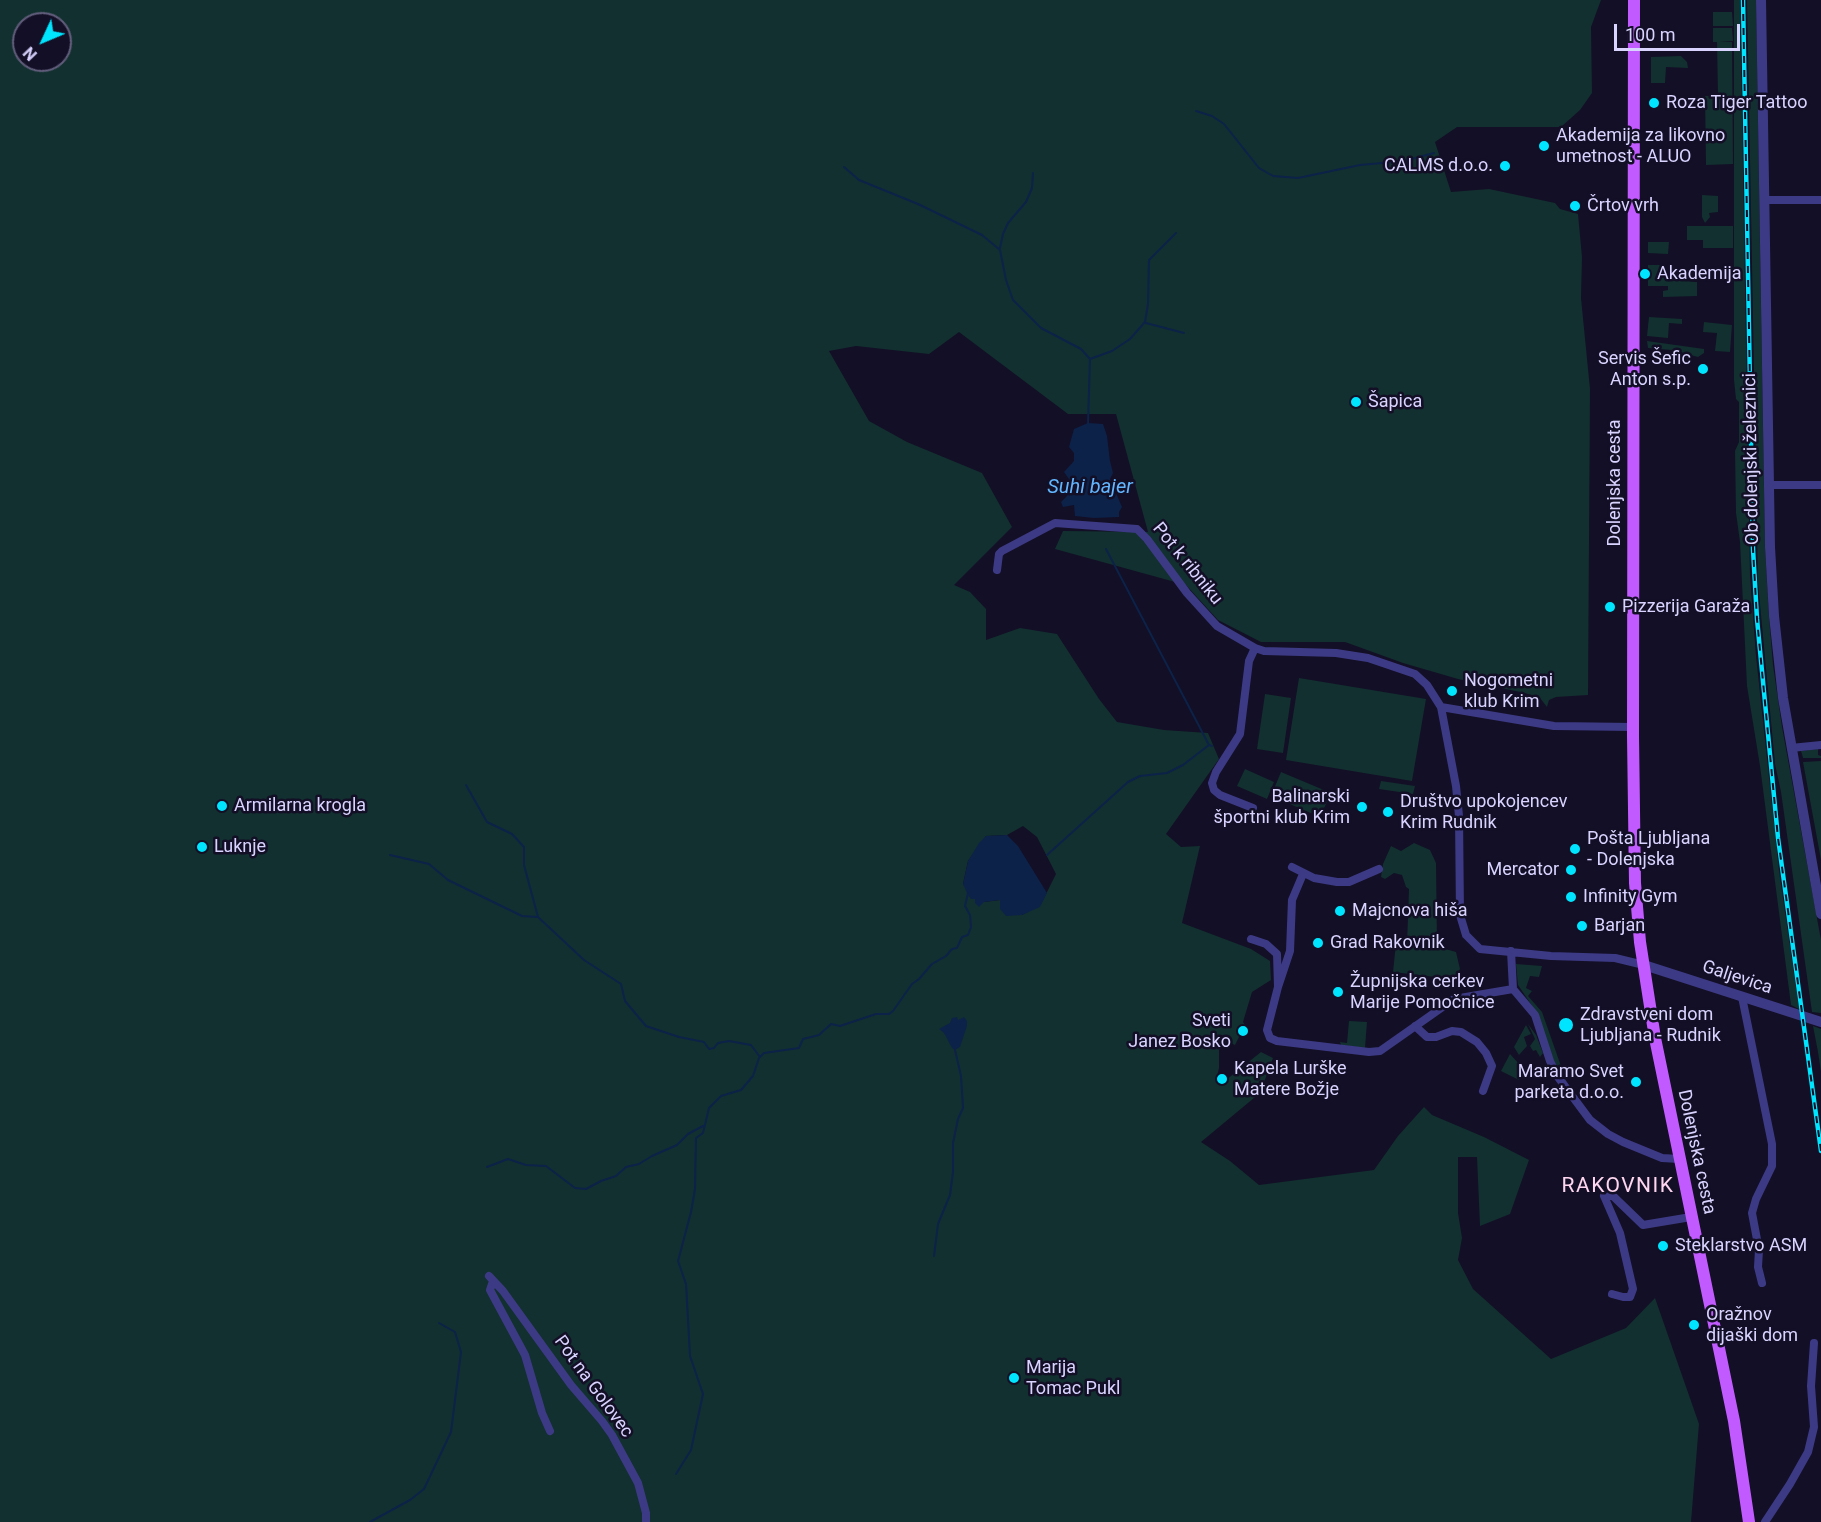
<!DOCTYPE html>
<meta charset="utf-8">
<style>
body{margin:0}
#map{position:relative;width:1821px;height:1522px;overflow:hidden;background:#130f26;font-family:Roboto,sans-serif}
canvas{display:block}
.north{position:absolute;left:12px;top:12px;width:60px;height:60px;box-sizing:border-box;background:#130f26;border:2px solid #625e7d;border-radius:50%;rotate:226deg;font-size:16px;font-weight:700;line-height:24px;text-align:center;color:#d9d4ff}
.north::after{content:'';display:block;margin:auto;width:21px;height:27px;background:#00e5ff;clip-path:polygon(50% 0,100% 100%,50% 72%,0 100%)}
.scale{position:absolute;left:1614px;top:24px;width:126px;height:27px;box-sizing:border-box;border:3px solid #d9d4ff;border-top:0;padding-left:8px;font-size:18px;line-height:21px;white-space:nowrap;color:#d9d4ff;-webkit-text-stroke:4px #130f26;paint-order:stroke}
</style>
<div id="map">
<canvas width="1821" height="1522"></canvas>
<div class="north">N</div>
<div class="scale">100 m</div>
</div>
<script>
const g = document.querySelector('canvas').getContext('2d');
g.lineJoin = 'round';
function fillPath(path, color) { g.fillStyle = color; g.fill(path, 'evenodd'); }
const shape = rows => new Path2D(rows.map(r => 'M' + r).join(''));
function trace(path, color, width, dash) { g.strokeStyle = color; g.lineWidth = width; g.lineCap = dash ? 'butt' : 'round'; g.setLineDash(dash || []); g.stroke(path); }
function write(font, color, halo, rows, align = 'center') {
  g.font = font + ' Roboto,sans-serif'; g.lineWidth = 5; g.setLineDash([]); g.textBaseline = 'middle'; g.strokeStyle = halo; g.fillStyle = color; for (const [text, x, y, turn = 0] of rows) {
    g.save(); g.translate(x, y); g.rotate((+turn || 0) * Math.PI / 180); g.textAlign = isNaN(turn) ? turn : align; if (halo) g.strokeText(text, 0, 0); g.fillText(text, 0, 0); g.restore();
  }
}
fillPath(shape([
 [0,0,1601,0,1591,27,1592,93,1580,110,1561,127,1457,127,1435,142,1451,192,1489,189,1555,203,1560,209,1578,214,1582,257,1581,298,1590,389,1588,695,1556,697,1549,700,1547,707,1540,698,1525,693,1458,679,1403,663,1345,642,1261,642,1218,620,1186,585,1055,549,1063,531,1148,532,1116,414,1068,414,959,332,929,354,856,346,829,351,869,421,907,442,982,473,1012,527,954,585,970,592,986,609,986,640,1020,628,1057,634,1099,699,1117,722,1164,730,1208,733,1219,759,1166,834,1181,847,1200,846,1182,923,1251,949,1270,961,1271,980,1252,992,1243,1022,1245,1025,1235,1045,1228,1042,1219,1050,1219,1068,1216,1081,1221,1084,1261,1052,1273,1058,1260,1093,1201,1142,1230,1161,1259,1185,1374,1170,1398,1136,1424,1107,1432,1115,1484,1137,1529,1160,1510,1214,1480,1226,1477,1157,1458,1157,1458,1213,1462,1238,1458,1260,1473,1289,1551,1359,1626,1328,1655,1298,1699,1424,1691,1522,0,1522],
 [24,24,60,24,60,60,24,60],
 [1023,826,1037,837,1056,874,1041,904,1022,915,1000,900,984,902,975,899,963,884,968,861,986,836,1007,835],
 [1734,0,1740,0,1750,575,1756,656,1779,871,1799,1009,1791,1005,1760,766,1747,686,1740,542,1736,513,1735,451,1739,442,1739,402,1736,399,1734,380],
 [1747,0,1756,0,1765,548,1769,617,1773,665,1782,727,1821,940,1821,1013,1812,1012,1781,792,1775,764,1758,583],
 [1713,12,1732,12,1733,26,1713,26],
 [1713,28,1732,28,1733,41,1720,42,1732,42,1733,164,1706,165,1705,96,1718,96,1717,42,1713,42],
 [1681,56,1687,62,1688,68,1666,67,1665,83,1651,83,1651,57],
 [1702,195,1718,196,1718,212,1709,213,1710,217,1705,223,1702,217],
 [1687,226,1733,226,1733,248,1703,248,1703,240,1687,240],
 [1648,242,1669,242,1668,254,1648,253],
 [1648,265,1666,265,1666,280,1697,282,1697,296,1663,297,1663,291,1668,290,1668,286,1648,286],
 [1649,317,1682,319,1682,324,1669,323,1668,338,1647,336],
 [1704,322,1732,325,1730,352,1715,351,1717,333,1703,332],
 [1647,341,1704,349,1704,353,1698,357,1672,350,1648,348],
 [1299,678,1426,699,1412,781,1286,760],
 [1265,694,1291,698,1283,753,1257,749],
 [1818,749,1818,755,1821,756,1821,758,1803,758,1801,751],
 [1821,761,1821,860,1803,762],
 [1245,769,1274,782,1267,799,1237,786],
 [1281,772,1331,793,1320,817,1271,796],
 [1381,781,1415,786,1413,794,1379,789],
 [1414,843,1430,850,1436,863,1437,942,1442,948,1456,952,1460,969,1453,979,1393,972,1396,943,1407,944,1409,889,1406,887,1402,875,1394,873,1385,879,1381,877,1383,864,1391,846,1401,851],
 [1516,964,1542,966,1539,977,1530,976,1526,988,1532,991,1528,996,1542,1012,1568,1086,1553,1059,1535,1010,1518,985],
 [1349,1021,1367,1022,1365,1048,1341,1045,1340,1042,1347,1043],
 [1528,1024,1536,1035,1543,1053,1540,1057,1536,1050,1533,1051,1530,1046,1535,1039],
 [1526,1025,1531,1034,1524,1037,1527,1046,1519,1055,1514,1047],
 [1813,1026,1821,1029,1821,1072,1818,1052],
 [1510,1054,1521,1066,1519,1068,1524,1073,1519,1080,1501,1071]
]), '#12302f');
fillPath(shape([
 [1088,423,1103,424,1107,436,1110,461,1113,473,1110,479,1122,507,1119,512,1119,517,1094,518,1075,516,1074,505,1063,507,1061,502,1067,496,1067,490,1063,485,1069,479,1064,472,1074,461,1074,453,1069,447,1074,429],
 [1007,835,1018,846,1047,893,1040,907,1022,915,1006,916,1000,909,1000,900,984,902,979,907,975,903,975,899,971,899,967,893,963,884,968,861,979,843,986,836],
 [957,1017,958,1020,964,1017,967,1021,967,1026,960,1047,955,1050,952,1048,944,1033,939,1029,950,1023,952,1018]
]), '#0c2248');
trace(shape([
 [1196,111,1212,116,1224,124,1259,168,1273,176,1298,178,1360,165,1404,161,1434,153],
 [844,167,859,180,918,204,982,235,1000,250,1006,280,1013,300,1041,328,1081,349,1090,359,1088,424],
 [1000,248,1003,234,1008,223,1026,202,1032,188,1033,173],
 [1146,323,1184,333],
 [1090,359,1112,351,1130,339,1145,322,1148,304,1149,260,1176,233],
 [1106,549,1209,745],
 [466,785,487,822,512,834,524,847,524,865,538,917,584,960,621,984,625,1001,646,1026,679,1037,704,1042,709,1049,714,1048,718,1043,729,1041,751,1045,760,1057,764,1053,799,1048,803,1039,819,1035,831,1024,840,1026,876,1014,889,1014,893,1011,912,984,919,979,932,964,946,956,952,949,957,948,962,937,968,935,971,927,970,915,965,906,968,893],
 [390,855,429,864,448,880,522,916,537,917],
 [1047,855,1128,782,1140,776,1167,773,1183,765,1209,745,1212,746],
 [487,1167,508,1159,526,1165,546,1166,575,1188,586,1189,601,1181,616,1176,626,1167,639,1164,652,1156,677,1145,688,1134,703,1126],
 [934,1256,938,1224,950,1195,953,1172,953,1143,958,1119,963,1108,961,1076,955,1050],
 [676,1474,691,1450,703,1394,690,1356,686,1284,678,1261,691,1212,695,1189,696,1138,703,1133,709,1108,721,1096,741,1090,753,1076,759,1058],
 [370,1522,410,1500,424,1489,451,1432,461,1352,455,1332,439,1323]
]), '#0c2248', 2);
trace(shape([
 [1764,200,1821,200],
 [1769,485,1821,485],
 [997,570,999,554,1002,551,1055,523,1137,529,1147,539,1187,593,1217,626,1255,648,1264,651,1336,653,1368,658,1415,674,1427,685,1441,707,1456,786,1459,816,1460,915,1466,935,1480,949,1551,956,1615,958,1644,965],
 [1441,707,1554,726,1633,727],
 [1791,748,1821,745],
 [1253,808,1220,795,1214,790,1212,783,1216,772,1240,734,1249,661,1255,648],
 [1292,867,1314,878,1337,882,1349,882,1379,869],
 [1251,939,1266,944,1277,954,1278,987,1290,951,1292,900,1303,874],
 [1511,951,1513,989,1535,1015,1550,1061,1558,1077,1590,1120,1608,1134,1623,1142,1662,1158,1679,1159],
 [1278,987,1267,1030,1270,1038,1277,1041,1369,1052,1380,1051,1454,999,1513,989],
 [1742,997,1772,1144,1772,1166,1756,1199,1752,1213,1759,1250,1758,1267,1762,1283],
 [1415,1026,1427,1037,1436,1037,1452,1031,1461,1032,1477,1042,1486,1053,1492,1066,1483,1091],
 [489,1276,503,1291,571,1385,602,1421,612,1435,638,1483,646,1513,646,1522],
 [493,1281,490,1290,525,1355,542,1413,550,1431],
 [1612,1294,1623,1297,1630,1297,1633,1289,1620,1233,1604,1196,1613,1196,1643,1225,1691,1217],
 [1765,1522,1790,1484,1808,1452,1814,1427,1811,1386,1814,1343]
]), '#3d3a85', 8);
trace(shape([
 [1761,0,1770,547,1774,616,1783,698,1821,914],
 [1644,965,1821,1022]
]), '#3d3a85', 10);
trace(shape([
 [1634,0,1633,736,1635,883,1640,942,1655,1038,1734,1421,1749,1522]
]), '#c25bff', 12);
const rail = shape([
 [1743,0,1753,549,1757,619,1778,838,1821,1151]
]);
trace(rail, '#00e5ff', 4.5);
trace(rail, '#130f26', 2, [7]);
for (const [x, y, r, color] of [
 [1654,103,6,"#00e5ff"],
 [1544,146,6,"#00e5ff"],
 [1505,166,6,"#00e5ff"],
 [1575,206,6,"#00e5ff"],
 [1645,274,6,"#00e5ff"],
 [1703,369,6,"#00e5ff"],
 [1356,402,6,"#00e5ff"],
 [1610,607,6,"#00e5ff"],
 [1452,691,6,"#00e5ff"],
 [222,806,6,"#00e5ff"],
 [1362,807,6,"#00e5ff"],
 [1388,812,6,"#00e5ff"],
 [202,847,6,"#00e5ff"],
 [1575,849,6,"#00e5ff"],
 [1571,870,6,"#00e5ff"],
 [1571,897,6,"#00e5ff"],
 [1340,911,6,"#00e5ff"],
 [1582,926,6,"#00e5ff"],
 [1318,943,6,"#00e5ff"],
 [1338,992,6,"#00e5ff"],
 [1566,1025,8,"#00e5ff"],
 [1243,1031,6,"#00e5ff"],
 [1222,1079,6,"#00e5ff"],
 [1636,1082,6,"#00e5ff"],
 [1663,1246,6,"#00e5ff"],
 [1694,1325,6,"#00e5ff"],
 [1014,1378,6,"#00e5ff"]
]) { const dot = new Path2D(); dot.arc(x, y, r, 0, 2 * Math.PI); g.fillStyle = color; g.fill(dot); trace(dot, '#130f26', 2); }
write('18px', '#d9d4ff', '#130f26', [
 ["Roza Tiger Tattoo",1666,103],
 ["Akademija za likovno",1556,136],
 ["umetnost - ALUO",1556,157],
 ["CALMS d.o.o.",1493,166,"right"],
 ["Črtov vrh",1587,206],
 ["Akademija",1657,274],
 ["Servis Šefic",1691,359,"right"],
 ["Anton s.p.",1691,380,"right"],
 ["Šapica",1368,402],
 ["Pizzerija Garaža",1622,607],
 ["Nogometni",1464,681],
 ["klub Krim",1464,702],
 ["Balinarski",1350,797,"right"],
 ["športni klub Krim",1350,818,"right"],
 ["Društvo upokojencev",1400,802],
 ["Krim Rudnik",1400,823],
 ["Armilarna krogla",234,806],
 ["Pošta Ljubljana",1587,839],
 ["- Dolenjska",1587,860],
 ["Luknje",214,847],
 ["Mercator",1559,870,"right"],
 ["Infinity Gym",1583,897],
 ["Majcnova hiša",1352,911],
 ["Barjan",1594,926],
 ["Grad Rakovnik",1330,943],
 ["Župnijska cerkev",1350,982],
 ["Marije Pomočnice",1350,1003],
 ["Zdravstveni dom",1580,1015],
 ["Ljubljana - Rudnik",1580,1036],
 ["Sveti",1231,1021,"right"],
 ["Janez Bosko",1231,1042,"right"],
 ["Kapela Lurške",1234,1069],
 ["Matere Božje",1234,1090],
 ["Maramo Svet",1624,1072,"right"],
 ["parketa d.o.o.",1624,1093,"right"],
 ["Steklarstvo ASM",1675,1246],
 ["Oražnov",1706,1315],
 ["dijaški dom",1706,1336],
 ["Marija",1026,1368],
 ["Tomac Pukl",1026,1389]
], 'left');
write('18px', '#d9d4ff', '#130f26', [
 ["Ob dolenjski železnici",1752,459,-91],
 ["Dolenjska cesta",1615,483,-90],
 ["Pot k ribniku",1187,564,51],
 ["Galjevica",1737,978,18],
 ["Dolenjska cesta",1696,1152,78],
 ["Pot na Golovec",593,1387,54]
]);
write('italic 20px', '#62b6ff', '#130f26', [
 ["Suhi bajer",1090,488]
]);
g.letterSpacing = '1.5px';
write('21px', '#ffd6f0', '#130f26', [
 ["RAKOVNIK",1618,1187]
]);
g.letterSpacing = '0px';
</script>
